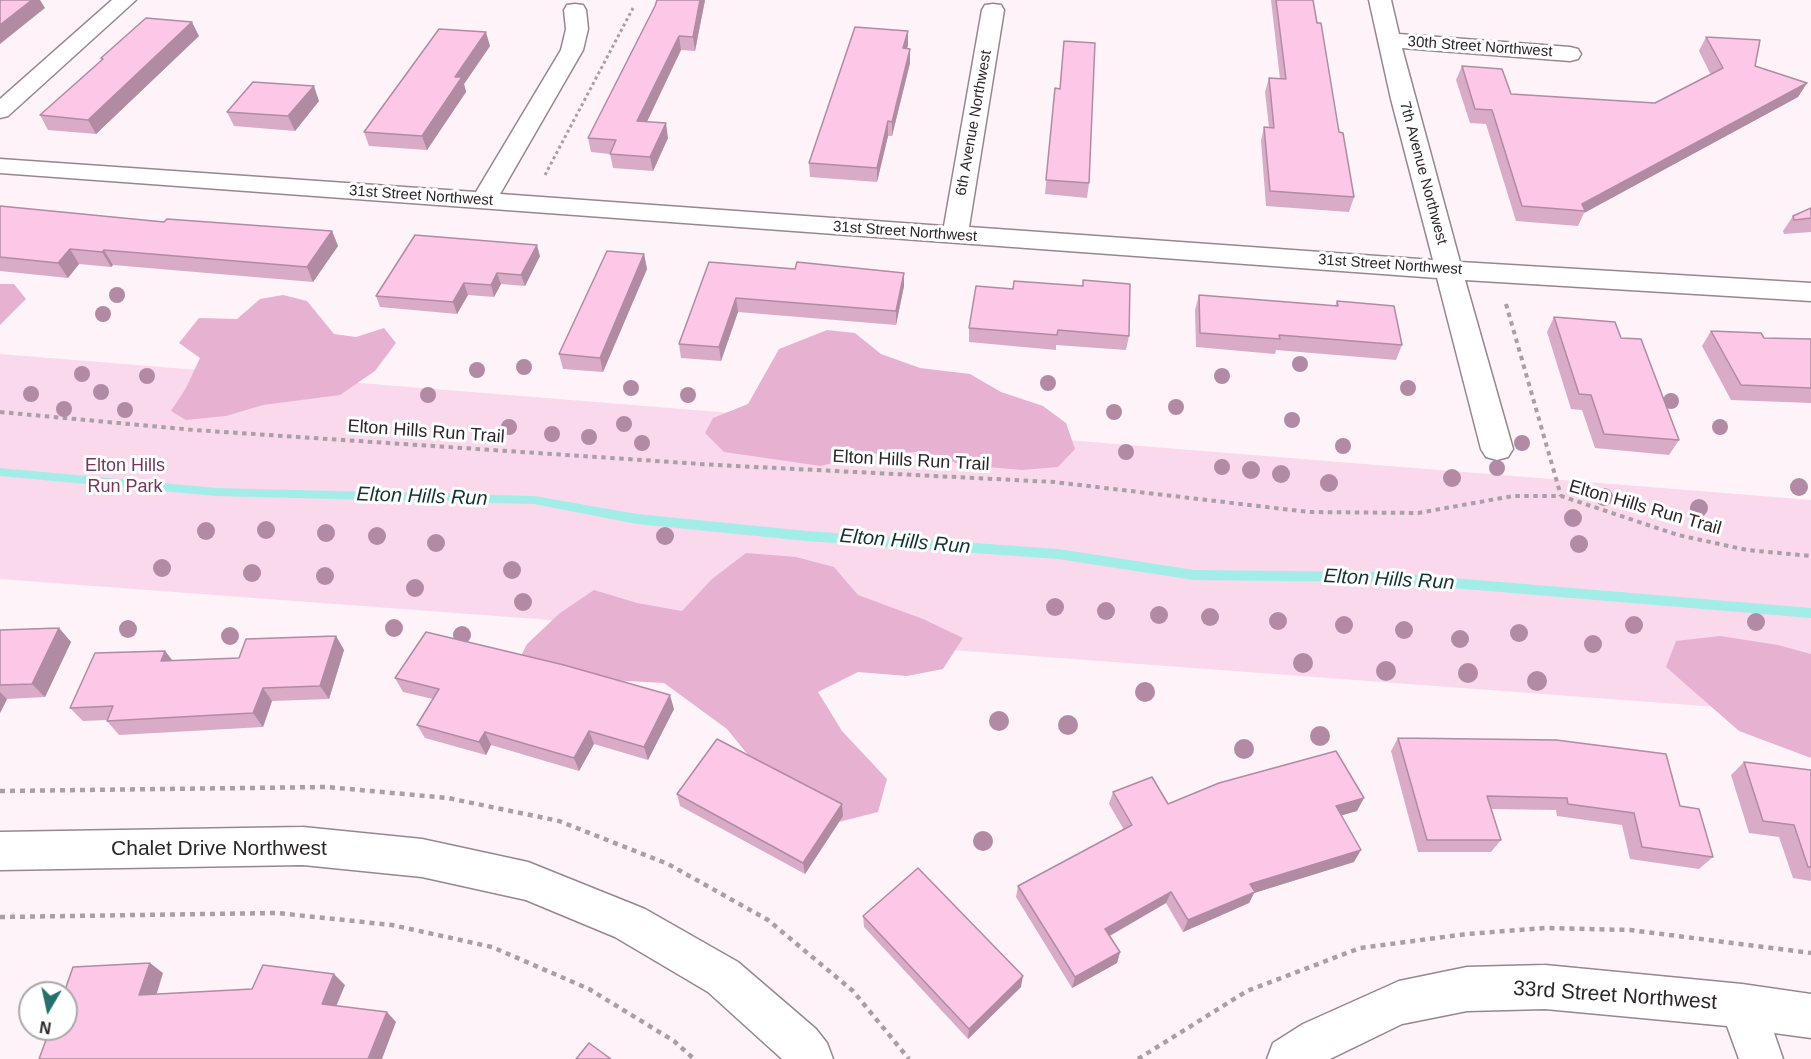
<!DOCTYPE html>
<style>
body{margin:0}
#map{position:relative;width:1811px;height:1059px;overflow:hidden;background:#fef3f9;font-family:Helvetica,sans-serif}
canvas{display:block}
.north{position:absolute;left:18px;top:981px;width:60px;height:60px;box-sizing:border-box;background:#fff;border:2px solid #aba8a9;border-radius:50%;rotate:189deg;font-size:16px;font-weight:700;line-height:24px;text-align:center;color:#2c2529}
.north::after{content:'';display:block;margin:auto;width:21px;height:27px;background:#25706c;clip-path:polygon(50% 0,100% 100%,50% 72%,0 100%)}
</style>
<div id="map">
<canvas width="1811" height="1059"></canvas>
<div class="north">N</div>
</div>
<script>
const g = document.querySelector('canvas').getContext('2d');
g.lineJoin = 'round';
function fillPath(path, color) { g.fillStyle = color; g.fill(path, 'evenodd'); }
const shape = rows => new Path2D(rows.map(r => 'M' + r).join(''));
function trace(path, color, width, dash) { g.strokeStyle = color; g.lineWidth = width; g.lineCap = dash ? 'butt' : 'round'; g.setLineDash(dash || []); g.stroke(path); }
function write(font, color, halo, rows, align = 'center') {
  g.font = font + ' Helvetica,sans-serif'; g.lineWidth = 6; g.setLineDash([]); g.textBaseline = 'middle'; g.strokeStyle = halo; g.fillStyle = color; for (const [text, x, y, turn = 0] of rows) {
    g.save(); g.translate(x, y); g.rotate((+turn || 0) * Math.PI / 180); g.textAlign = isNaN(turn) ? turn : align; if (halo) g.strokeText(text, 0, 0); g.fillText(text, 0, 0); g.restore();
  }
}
fillPath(shape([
 [0,354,1811,500,1811,714,0,579]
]), '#f9d9eb');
fillPath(shape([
 [0,284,14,284,26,299,0,325],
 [283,295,307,301,334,334,356,337,384,328,396,343,375,371,340,395,263,405,226,416,186,420,171,411,186,388,200,358,179,343,199,318,237,319,260,299],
 [827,330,855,333,881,354,920,368,970,374,1001,392,1043,406,1066,423,1075,449,1058,467,1022,470,964,465,916,452,865,454,821,466,724,452,705,433,713,418,748,404,779,349],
 [746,553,796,557,834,567,858,595,923,619,963,638,943,669,907,676,858,672,818,692,842,731,887,779,878,812,827,825,778,792,727,729,664,683,609,680,496,704,527,644,560,613,594,590,637,603,682,611,712,579],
 [1720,636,1778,645,1811,654,1811,758,1739,731,1666,667,1676,641]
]), '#e7b2d2');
fillPath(shape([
 [0,468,216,488,534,496,637,514,807,531,1058,549,1194,570,1381,572,1811,608,1811,618,1381,582,1194,580,1058,559,807,541,637,524,534,504,216,496,0,476,0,468]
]), '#a3ede8');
const street = shape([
 [112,0,136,0,8,116,0,118,0,99,112,0],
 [1369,0,1391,0,1399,34,1570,47,1578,49,1581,54,1578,59,1570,61,1402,48,1460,262,1811,283,1811,301,1465,280,1513,449,1508,457,1497,460,1486,457,1481,449,1437,278,0,173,0,159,476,192,561,50,566,29,564,10,567,5,575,4,583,5,586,10,588,29,583,50,500,194,944,226,982,10,985,5,993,4,1001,5,1004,10,969,227,1433,260,1391,99,1369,0],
 [303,827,422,839,528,862,645,909,738,962,816,1029,827,1043,833,1059,782,1059,708,992,615,937,526,900,422,877,303,865,0,870,0,832,303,827],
 [1545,965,1742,984,1811,994,1811,1038,1774,1033,1783,1059,1739,1059,1727,1026,1545,1009,1467,1011,1402,1024,1330,1059,1267,1059,1273,1043,1303,1024,1399,981,1467,967,1545,965]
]);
trace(street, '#978690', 3);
trace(shape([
 [545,175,633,8]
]), '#a9a0a5', 3, [3, 3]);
trace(shape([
 [1506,304,1561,496],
 [0,412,194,430,716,465,1054,482,1309,512,1418,513,1513,496,1561,496,1678,535,1747,550,1811,556]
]), '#a9a0a5', 4, [4.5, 4.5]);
trace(shape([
 [0,791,327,787,448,798,559,821,668,864,768,920,853,991,909,1059],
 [0,917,277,913,392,925,492,947,589,989,674,1041,694,1059],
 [1138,1059,1247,991,1360,948,1467,934,1545,928,1630,930,1811,953]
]), '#a9a0a5', 4.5, [5, 5]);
fillPath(street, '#fff');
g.fillStyle = '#b28aa4';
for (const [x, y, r] of [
 [117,295,8],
 [103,314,8],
 [1300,364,8],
 [524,367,8],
 [477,370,8],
 [82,374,8],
 [147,376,8],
 [1222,376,8],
 [1048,383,8],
 [631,388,8],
 [1408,388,8],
 [101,392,8],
 [31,394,8],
 [428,395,8],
 [688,395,8],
 [1671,401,8],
 [1176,407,8],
 [64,409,8],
 [125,410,8],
 [1114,412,8],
 [1292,420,8],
 [624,424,8],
 [509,427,8],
 [1720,427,8],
 [552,434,8],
 [589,437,8],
 [642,443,8],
 [1522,443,8],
 [1343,446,8],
 [1126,452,8],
 [1222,467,8],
 [1497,468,8],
 [1251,470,9],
 [1281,474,9],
 [1452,478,9],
 [1329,483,9],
 [1799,487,9],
 [1604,497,9],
 [1699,508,9],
 [1573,518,9],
 [266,530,9],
 [206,531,9],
 [326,533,9],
 [377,536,9],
 [665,536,9],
 [436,543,9],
 [1579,544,9],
 [162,568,9],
 [512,570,9],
 [252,573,9],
 [325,576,9],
 [415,588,9],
 [523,602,9],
 [1055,607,9],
 [1106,611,9],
 [1159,615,9],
 [1210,617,9],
 [1278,621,9],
 [1756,622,9],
 [1344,625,9],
 [1634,625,9],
 [394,628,9],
 [128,629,9],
 [1404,630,9],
 [1519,633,9],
 [462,635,9],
 [230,636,9],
 [1460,639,9],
 [1593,644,9],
 [1303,663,10],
 [1386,671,10],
 [1468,673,10],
 [1537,681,10],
 [1145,692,10],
 [999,721,10],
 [1068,725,10],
 [1320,736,10],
 [1244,749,10],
 [983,841,10]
]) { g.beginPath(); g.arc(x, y, r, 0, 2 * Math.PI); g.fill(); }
fillPath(shape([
 [705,0,695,51,681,50,647,122,668,138,653,171,613,168,610,154,591,152,588,138],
 [1271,0,1313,0,1339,132,1354,197,1349,212,1266,206,1261,141,1264,127,1269,127,1265,92,1269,78,1280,79],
 [908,31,908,45,907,49,910,49,910,63,892,136,888,136,877,182,810,177,809,163],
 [199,36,96,134,48,130,40,115,102,60,101,58],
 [1706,37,1755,66,1807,83,1798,97,1584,213,1578,226,1516,221,1486,124,1470,123,1456,80,1462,66,1511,94,1655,103,1711,75,1699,51],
 [490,46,464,84,466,92,427,150,369,146,364,132],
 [1055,88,1089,183,1087,198,1045,194],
 [319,101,295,131,234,126,227,112],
 [0,206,164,222,332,231,338,246,313,282,113,265,111,267,79,264,68,278,0,271],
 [1811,208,1811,232,1784,234,1783,231,1793,216],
 [644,254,647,269,603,372,563,369,559,354],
 [540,256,525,286,501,284,494,297,468,295,457,314,380,307,376,296],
 [709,262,904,286,896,325,738,312,721,361,681,358,679,344],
 [976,286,1129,336,1126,350,1056,345,1056,350,969,342,969,328],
 [1199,295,1335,306,1337,301,1402,345,1396,360,1276,350,1275,354,1196,347,1195,310],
 [1554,317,1621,338,1679,440,1669,455,1595,448,1582,410,1571,409,1547,332],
 [1711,331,1764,338,1811,339,1811,403,1731,400,1702,346],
 [59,628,71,642,45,697,7,699,0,713,0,630],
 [336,636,344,650,329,699,272,701,263,727,119,735,107,721,107,720,83,721,70,708,165,651,173,661,239,658],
 [395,678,674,709,648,760,594,744,579,771,491,745,486,755,425,738,417,725,433,699,403,692],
 [1398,738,1680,806,1713,857,1699,869,1630,859,1622,825,1557,816,1556,810,1491,809,1501,840,1491,852,1418,852,1391,751],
 [1744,762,1811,770,1811,881,1793,878,1779,837,1749,833,1731,775],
 [1113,792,1168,804,1357,811,1342,815,1354,862,1254,893,1249,903,1183,932,1166,903,1110,936,1120,952,1117,963,1072,988,1016,897,1018,886,1124,830,1109,804],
 [677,794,843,816,805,874,680,806],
 [863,916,1021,987,968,1039,864,927]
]), '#daabc7');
fillPath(shape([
 [32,0,40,0,45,8,0,44,0,25],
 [700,0,705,0,695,51,693,37],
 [192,22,199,36,96,134,88,120],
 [908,31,908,45,903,63,903,48],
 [486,32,490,46,464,84,466,92,427,150,422,136,455,77],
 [679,36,681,50,640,136,637,121],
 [910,49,910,63,892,136,892,122],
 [1807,83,1798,97,1584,213,1585,211,1582,204],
 [314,86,319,101,295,131,288,116],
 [888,121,888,136,877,182,877,168],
 [666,123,668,138,653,171,650,157],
 [332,231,338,246,313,282,307,267],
 [537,245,540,256,525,286,521,275],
 [70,249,79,264,68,278,58,263],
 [104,250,113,265,111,267,102,252],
 [644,254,647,269,603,372,600,358],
 [497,273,501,284,494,297,491,285],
 [904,273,904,286,896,325,896,311],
 [464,283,468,295,457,314,453,302],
 [736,298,738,312,721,361,719,347],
 [59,628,71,642,45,697,32,684],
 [336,636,344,650,329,699,320,686],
 [165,651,176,665,161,661],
 [263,688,272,701,263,727,253,713],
 [0,692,7,699,0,713],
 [670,695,674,709,648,760,644,747],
 [589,731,594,744,579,771,574,758],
 [485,732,491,745,486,755,479,742],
 [1364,798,1357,811,1329,819,1336,806],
 [842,804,843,816,805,874,803,863],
 [1361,850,1354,862,1254,893,1249,903,1183,932,1188,920,1250,884],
 [1171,892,1166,903,1102,940,1105,929],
 [1120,952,1117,963,1072,988,1075,977],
 [150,963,163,973,153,1006,139,995],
 [334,974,345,985,333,1014,322,1004],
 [1023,976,1021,987,968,1039,969,1029],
 [387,1012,396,1022,382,1059,368,1059]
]), '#b18ba2');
const building = shape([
 [0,0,32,0,0,25,0,0],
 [657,0,700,0,693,37,679,36,637,121,666,123,650,157,610,154,616,140,588,138,655,6,657,0],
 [1276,0,1313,0,1317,23,1321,23,1339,132,1343,133,1354,197,1270,191,1264,127,1274,128,1269,78,1286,79,1276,0],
 [146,18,192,22,88,120,40,115,103,59,101,58,146,18],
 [855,27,908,31,903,48,910,49,892,122,888,121,877,168,809,163,855,27],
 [439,29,486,32,455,77,462,77,422,136,364,132,439,29],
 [1706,37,1760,40,1755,66,1807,83,1582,204,1585,211,1522,206,1492,110,1475,109,1462,66,1502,69,1511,94,1655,103,1723,68,1706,37],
 [1064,41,1095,43,1089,183,1046,180,1055,88,1060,89,1064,41],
 [253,82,314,86,288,116,227,112,253,82],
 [0,206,164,222,167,219,332,231,307,267,104,250,102,252,70,249,58,263,0,257,0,206],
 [1811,208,1811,218,1794,220,1793,216,1811,208],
 [415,235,537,245,521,275,497,273,491,285,464,283,453,302,376,296,415,235],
 [607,251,644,254,600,358,559,354,607,251],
 [709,262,795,269,797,262,904,273,896,311,736,298,719,347,679,344,709,262],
 [1083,280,1130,284,1129,336,1058,330,1057,335,969,328,976,286,1013,289,1014,281,1083,286,1083,280],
 [1199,295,1338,306,1337,301,1394,306,1402,345,1279,335,1280,339,1200,333,1199,295],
 [1554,317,1615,322,1621,338,1641,339,1679,440,1604,434,1591,395,1579,394,1554,317],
 [1711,331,1761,333,1764,338,1811,339,1811,388,1741,385,1711,331],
 [59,628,32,684,0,685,0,630,59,628],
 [426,632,564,665,670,695,644,747,589,731,574,758,485,732,479,742,417,725,439,689,395,678,426,632],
 [336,636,320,686,263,688,253,713,107,721,113,706,70,708,95,653,165,651,161,661,239,658,246,639,336,636],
 [1398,738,1556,740,1666,754,1680,806,1699,809,1713,857,1642,847,1634,813,1568,804,1567,798,1487,796,1501,840,1427,840,1398,738],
 [717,739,842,804,803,863,677,794,717,739],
 [1336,751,1364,798,1336,806,1361,850,1250,884,1255,892,1188,920,1171,892,1105,929,1120,952,1075,977,1018,886,1132,825,1113,792,1152,777,1168,804,1219,783,1336,751],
 [1744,762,1811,770,1811,867,1808,867,1794,825,1763,821,1744,762],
 [918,868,1023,976,969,1029,863,916,918,868],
 [150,963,139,995,252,989,263,965,334,974,322,1004,387,1012,368,1059,39,1059,50,1029,66,1029,66,993,64,993,73,967,150,963],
 [589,1043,611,1059,576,1059,589,1043]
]);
fillPath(building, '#fdc7e7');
trace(building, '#b18ba2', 1.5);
write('15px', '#2c2529', '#fff', [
 ["30th Street Northwest",1480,47,4],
 ["6th Avenue Northwest",974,123,-80],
 ["7th Avenue Northwest",1423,173,75],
 ["31st Street Northwest",421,196,4],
 ["31st Street Northwest",905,232,4],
 ["31st Street Northwest",1390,265,4]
]);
write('18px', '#2c2529', '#fff', [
 ["Elton Hills Run Trail",426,432,4],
 ["Elton Hills Run Trail",911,461,3],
 ["Elton Hills Run Trail",1645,508,16]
]);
write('18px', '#74355e', '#fff', [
 ["Elton Hills",125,466],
 ["Run Park",125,487]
]);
write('italic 20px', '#113533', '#fff', [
 ["Elton Hills Run",422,497,2],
 ["Elton Hills Run",905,542,5],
 ["Elton Hills Run",1389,580,3]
]);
write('21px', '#2c2529', '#fff', [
 ["Chalet Drive Northwest",219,849],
 ["33rd Street Northwest",1615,996,4]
]);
</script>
